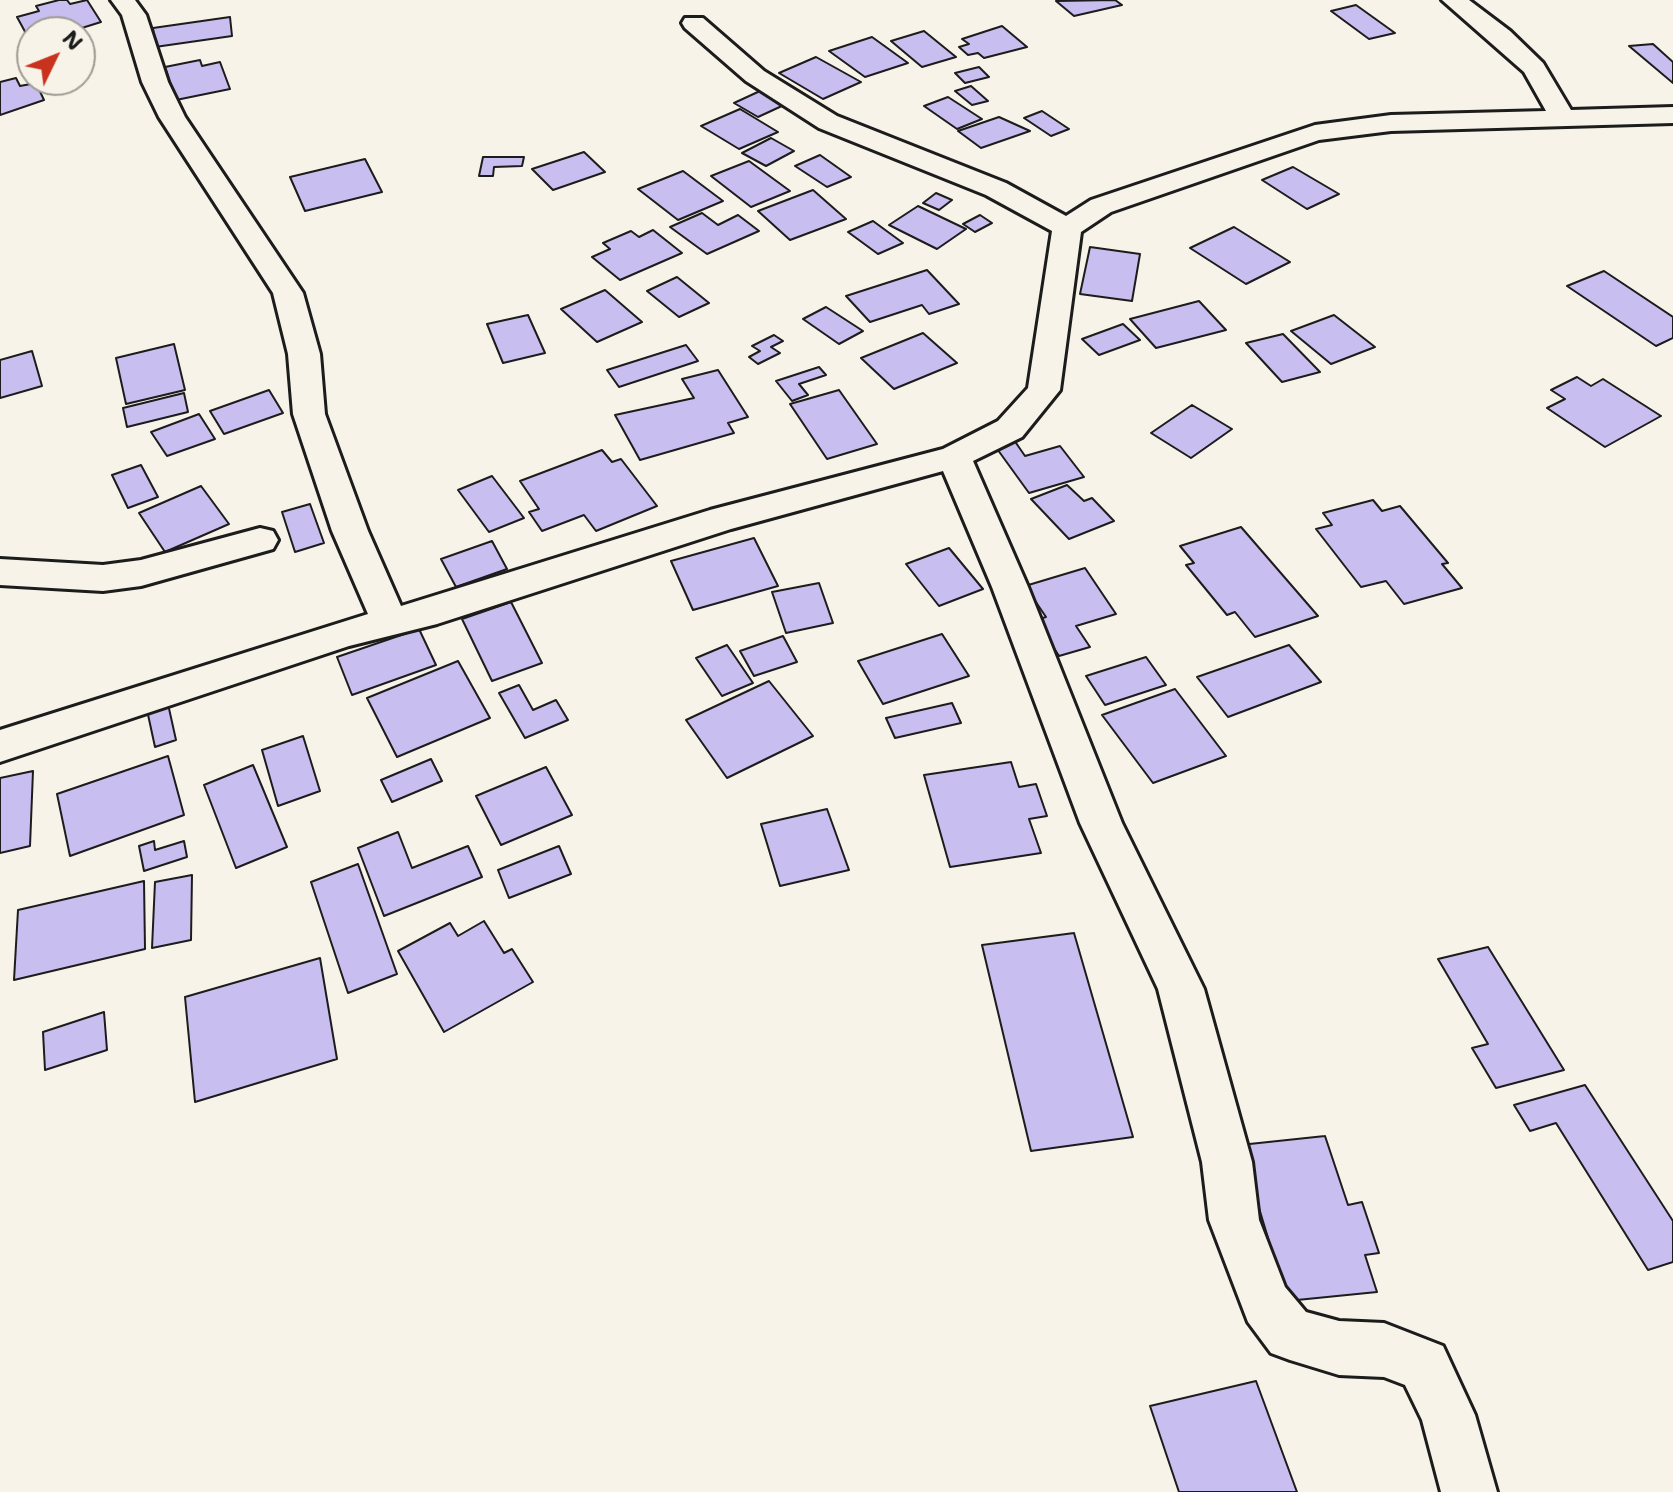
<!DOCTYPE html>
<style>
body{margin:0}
#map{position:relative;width:1673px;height:1492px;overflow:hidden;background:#f7f3e8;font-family:"Shantell Sans",sans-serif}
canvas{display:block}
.north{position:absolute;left:16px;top:16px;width:80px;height:80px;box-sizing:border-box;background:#f7f3e8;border:2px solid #9f9d96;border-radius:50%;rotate:47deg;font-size:22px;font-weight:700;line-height:32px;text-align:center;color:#1c1c1c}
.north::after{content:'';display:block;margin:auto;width:28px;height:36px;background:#c8321e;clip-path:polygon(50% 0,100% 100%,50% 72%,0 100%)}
</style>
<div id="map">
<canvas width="1673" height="1492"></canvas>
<div class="north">N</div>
</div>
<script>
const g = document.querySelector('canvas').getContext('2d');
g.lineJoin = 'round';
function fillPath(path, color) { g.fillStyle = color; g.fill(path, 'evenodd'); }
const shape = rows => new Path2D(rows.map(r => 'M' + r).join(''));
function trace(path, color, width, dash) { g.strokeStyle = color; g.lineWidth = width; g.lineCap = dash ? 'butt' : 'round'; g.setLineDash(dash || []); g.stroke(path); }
const building = shape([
 [59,0,67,0,70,4,87,0,101,22,69,32,32,32,29,39,17,17,39,11,36,6,59,0],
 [1115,0,1122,5,1074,16,1056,1,1115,0],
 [1356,5,1395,33,1369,39,1331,11,1356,5],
 [230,17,232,36,155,47,153,28,230,17],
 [1002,26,1027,47,984,58,978,53,968,55,959,47,969,44,962,39,1002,26],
 [924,31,956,57,922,67,891,41,924,31],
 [872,37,908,63,865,77,829,51,872,37],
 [1653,44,1673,62,1673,83,1629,46,1653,44],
 [816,57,861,82,823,99,779,73,816,57],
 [200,60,202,66,220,62,230,89,176,100,165,67,200,60],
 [979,67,989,77,965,83,955,73,979,67],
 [16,78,20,86,36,83,44,100,0,115,0,82,16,78],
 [971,86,988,101,972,105,955,91,971,86],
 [760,91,784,105,758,117,734,103,760,91],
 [948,97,982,119,957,129,924,106,948,97],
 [740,109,778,132,739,149,701,126,740,109],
 [1042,111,1069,129,1051,136,1024,118,1042,111],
 [999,117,1030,131,981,148,958,131,999,117],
 [771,138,794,151,766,166,742,153,771,138],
 [584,152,605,172,553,190,532,169,584,152],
 [820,155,851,177,827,187,795,166,820,155],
 [483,157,524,157,522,166,494,167,493,176,479,176,483,157],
 [365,159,382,192,305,211,290,177,365,159],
 [749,161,790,191,751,207,711,176,749,161],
 [1293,167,1339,194,1307,209,1262,180,1293,167],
 [683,171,723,201,678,220,638,189,683,171],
 [813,190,846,219,790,240,758,211,813,190],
 [936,193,952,200,939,210,923,203,936,193],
 [918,206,966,229,937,249,889,225,918,206],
 [702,213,718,225,738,215,759,231,707,254,670,227,702,213],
 [980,215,992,223,975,232,963,224,980,215],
 [873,221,903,243,878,254,848,232,873,221],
 [1234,227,1290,262,1246,284,1190,248,1234,227],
 [653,230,682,253,620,280,592,257,610,249,603,243,631,231,639,237,653,230],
 [1090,247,1140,254,1132,301,1080,294,1090,247],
 [927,270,959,304,929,314,922,305,870,322,846,296,927,270],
 [1604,271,1673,317,1673,338,1656,346,1567,286,1604,271],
 [677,277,709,303,679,317,647,291,677,277],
 [605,290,642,322,597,342,561,309,605,290],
 [1199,301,1226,330,1156,348,1130,319,1199,301],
 [826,307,863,331,839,344,803,319,826,307],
 [528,315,545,353,503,363,487,324,528,315],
 [1334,315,1375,347,1331,364,1291,331,1334,315],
 [1123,324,1140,340,1099,355,1082,339,1123,324],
 [923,333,957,363,894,389,861,358,923,333],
 [1283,334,1320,372,1282,382,1246,343,1283,334],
 [774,335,783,341,771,347,780,353,758,364,749,357,760,351,752,346,774,335],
 [174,344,185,390,126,404,116,358,174,344],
 [686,345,698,361,619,387,607,370,686,345],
 [32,351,42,386,0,398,0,360,32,351],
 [819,367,826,375,799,384,808,395,792,401,776,381,819,367],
 [718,370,748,417,728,423,734,433,640,460,615,415,694,398,682,379,718,370],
 [1577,377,1591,386,1603,379,1661,416,1605,447,1547,408,1565,399,1551,390,1577,377],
 [269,390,283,413,224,434,210,411,269,390],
 [839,390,877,444,827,459,790,404,839,390],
 [184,393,188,412,127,427,123,408,184,393],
 [1192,405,1232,429,1191,458,1151,433,1192,405],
 [199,414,215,439,167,456,151,432,199,414],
 [1014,440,1025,456,1060,446,1084,477,1029,493,995,446,1014,440],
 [602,450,612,462,621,459,657,506,596,531,584,515,542,531,529,512,539,509,520,481,602,450],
 [141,465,158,497,128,508,112,475,141,465],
 [492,476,524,518,489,532,458,490,492,476],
 [1067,485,1084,501,1092,498,1114,521,1069,539,1031,499,1067,485],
 [201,486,229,524,165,552,139,513,201,486],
 [1373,500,1382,511,1400,506,1448,563,1442,564,1462,588,1404,604,1386,581,1361,587,1316,529,1332,525,1323,513,1373,500],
 [310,504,324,543,295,552,282,512,310,504],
 [1241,527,1318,616,1255,637,1235,612,1227,615,1186,565,1194,563,1180,546,1241,527],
 [754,538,778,586,693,610,671,561,754,538],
 [492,541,507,569,456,587,441,559,492,541],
 [949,548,983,589,939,606,906,564,949,548],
 [1085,568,1116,614,1076,626,1090,647,1059,656,1036,620,1046,617,1025,586,1085,568],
 [819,583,833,623,786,633,772,592,819,583],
 [511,602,542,663,492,681,462,619,511,602],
 [419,629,436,665,352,695,337,657,419,629],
 [942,634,969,676,883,704,858,661,942,634],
 [783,636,797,662,754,676,740,651,783,636],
 [727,645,753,683,722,696,696,658,727,645],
 [1289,645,1321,682,1228,717,1197,677,1289,645],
 [1146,657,1166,685,1105,705,1086,676,1146,657],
 [458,661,490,718,397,757,367,698,458,661],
 [769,681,813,736,727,778,686,720,769,681],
 [519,685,533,710,556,700,568,720,525,738,499,693,519,685],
 [1175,689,1226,756,1153,783,1102,715,1175,689],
 [952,703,961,723,895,738,886,718,952,703],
 [168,704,176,740,155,747,147,710,168,704],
 [303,736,320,791,278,806,262,750,303,736],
 [168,756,184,815,70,856,57,794,168,756],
 [431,759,442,781,392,802,381,780,431,759],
 [1011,762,1019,787,1036,784,1047,816,1029,819,1041,853,950,867,924,775,1011,762],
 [253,765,287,847,236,868,204,785,253,765],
 [546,767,572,815,501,845,476,796,546,767],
 [33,771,30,846,0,853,0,778,33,771],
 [827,809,849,870,780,886,761,824,827,809],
 [398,832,412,868,468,846,482,877,384,916,358,848,398,832],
 [154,841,155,850,184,841,187,857,144,871,139,846,154,841],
 [559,846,571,874,509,898,498,870,559,846],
 [358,864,397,974,348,993,311,882,358,864],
 [192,875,191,940,152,948,155,882,192,875],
 [144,881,145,949,14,980,18,910,144,881],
 [484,921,504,953,512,949,533,982,444,1032,398,951,450,923,458,936,484,921],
 [1074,933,1133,1137,1031,1151,982,945,1074,933],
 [1488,947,1564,1070,1496,1088,1472,1048,1488,1044,1438,959,1488,947],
 [320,958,337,1059,195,1102,185,997,320,958],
 [104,1012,107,1050,45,1070,43,1032,104,1012],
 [1585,1085,1673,1221,1673,1262,1648,1270,1556,1123,1530,1131,1514,1105,1585,1085],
 [1325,1136,1348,1205,1362,1202,1379,1253,1365,1255,1377,1292,1287,1301,1240,1145,1325,1136],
 [1256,1381,1297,1492,1179,1492,1150,1406,1256,1381]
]);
fillPath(building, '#c9bef0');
trace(building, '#1c1c1c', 2);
const minor = shape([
 [111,0,135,0,146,15,168,82,185,117,303,293,320,354,325,414,368,531,401,606,710,510,943,449,998,421,1028,388,1052,231,986,195,819,128,746,81,685,28,682,23,685,18,703,18,764,71,837,116,1006,183,1066,216,1091,200,1315,125,1391,115,1546,111,1524,72,1442,0,1469,0,1510,31,1543,63,1571,110,1673,107,1673,123,1391,131,1319,140,1111,212,1081,232,1060,390,1022,437,973,461,1028,587,1122,823,1204,989,1252,1162,1259,1220,1285,1287,1306,1312,1339,1321,1384,1323,1443,1346,1475,1415,1497,1492,1441,1492,1422,1420,1405,1385,1384,1377,1339,1375,1290,1360,1271,1353,1248,1322,1209,1220,1202,1162,1158,989,1080,823,992,587,943,471,731,529,437,624,349,646,0,762,0,730,368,614,332,531,293,414,288,354,273,293,159,117,142,82,122,15,111,0],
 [260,528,273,531,278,540,273,549,141,586,103,591,0,585,0,559,103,565,141,560,260,528]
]);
trace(minor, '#1c1c1c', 6);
fillPath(minor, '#f7f3e8');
</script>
